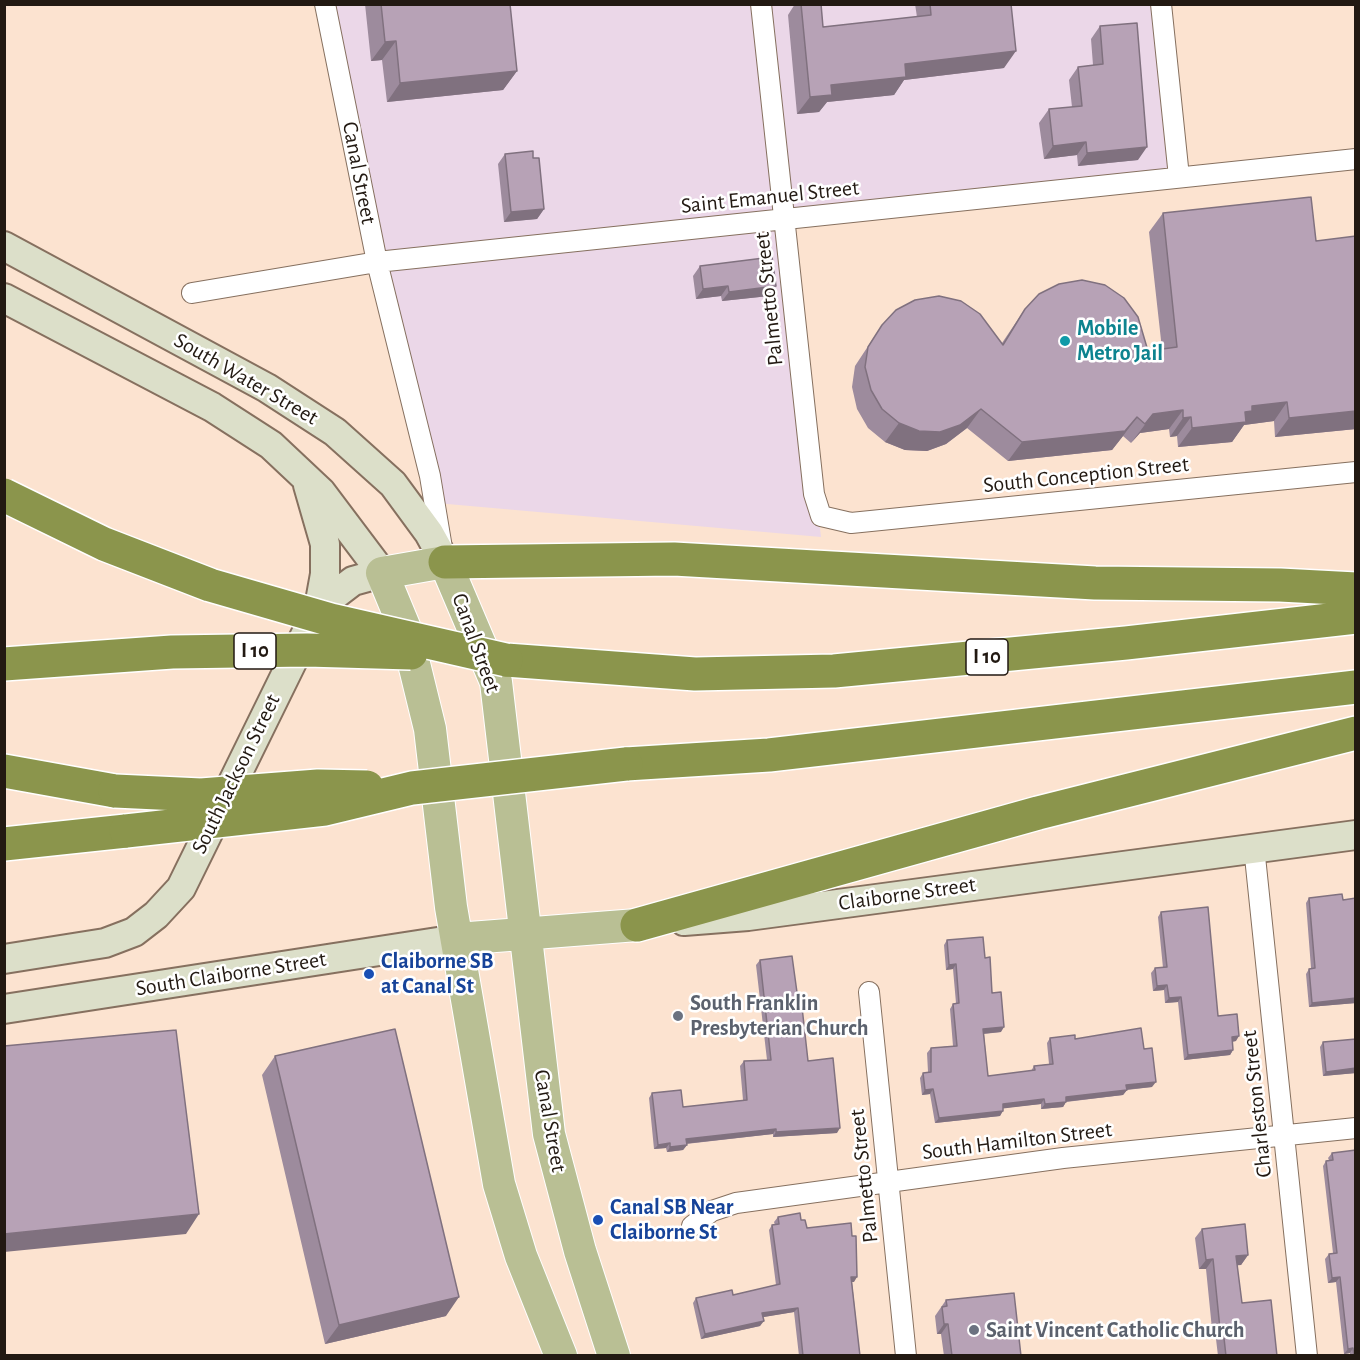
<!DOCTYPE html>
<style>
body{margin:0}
#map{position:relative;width:1360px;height:1360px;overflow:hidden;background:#fce3d0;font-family:"Alegreya Sans",sans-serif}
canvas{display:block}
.frame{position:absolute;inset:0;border:6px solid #221912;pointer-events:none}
</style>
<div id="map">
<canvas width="1360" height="1360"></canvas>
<div class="frame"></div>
</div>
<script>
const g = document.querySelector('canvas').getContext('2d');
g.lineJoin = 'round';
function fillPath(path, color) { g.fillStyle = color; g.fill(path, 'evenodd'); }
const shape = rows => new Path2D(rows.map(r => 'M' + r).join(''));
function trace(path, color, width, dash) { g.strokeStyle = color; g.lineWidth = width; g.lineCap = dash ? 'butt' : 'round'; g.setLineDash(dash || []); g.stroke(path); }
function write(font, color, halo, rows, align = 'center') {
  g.font = font + ' "Alegreya Sans",sans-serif'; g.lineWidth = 5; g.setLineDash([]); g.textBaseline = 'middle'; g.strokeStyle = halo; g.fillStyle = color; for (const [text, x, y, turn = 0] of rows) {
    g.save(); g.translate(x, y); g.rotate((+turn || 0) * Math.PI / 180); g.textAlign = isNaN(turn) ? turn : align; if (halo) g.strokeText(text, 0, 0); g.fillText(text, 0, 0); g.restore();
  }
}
fillPath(shape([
 [328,5,1159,5,1179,177,784,219,821,537,436,503]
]), '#ebd7e8');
const street = shape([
 [325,4,377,262,430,476,442,548],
 [761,4,814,494,821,516,851,523,1356,472],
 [1161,4,1179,177],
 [192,293,377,262,1356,159],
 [1254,847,1307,1356],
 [869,992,906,1356],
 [692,1226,712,1211,736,1203,1063,1158,1356,1128]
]);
const secondary = shape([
 [4,246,267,388,335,432,393,484,429,533,445,562],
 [4,298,212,407,271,445,321,492,382,573,353,581,319,607,181,888,156,915,134,932,105,943,4,959],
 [308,485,325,544,325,574,319,607],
 [684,921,748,916,1356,835],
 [4,1009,457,939]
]);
const primary = shape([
 [457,939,637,925],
 [561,1356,521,1256,499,1184,451,907,430,729,406,631,382,573,445,562,496,682,549,1134,580,1251,614,1356]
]);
const highway = shape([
 [445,562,674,559,1095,583,1280,585,1356,589],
 [506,660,695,674,834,671,1126,643,1356,617],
 [626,764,769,755,1356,687],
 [4,771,115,791],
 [4,844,126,831],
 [637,925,1038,813,1356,733]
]);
trace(street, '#86705f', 22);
trace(secondary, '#86705f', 32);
trace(primary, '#fff', 34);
trace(highway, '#fff', 36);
trace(street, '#fff', 20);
trace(secondary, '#dcdfc9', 28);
trace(primary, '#b9bf94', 32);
trace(highway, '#8b954c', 33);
const highwayBridge = shape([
 [4,495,104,544,210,585,331,620,506,660],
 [4,664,172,652,307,650,411,653],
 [115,791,201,795,318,786,367,787],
 [126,831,325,809,412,788,626,764]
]);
trace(highwayBridge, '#fff', 36, []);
trace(highwayBridge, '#8b954c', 33);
fillPath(shape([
 [365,4,510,4,517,71,503,90,387,102,382,60,371,61],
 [795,4,821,4,823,27,917,17,915,4,1011,4,1004,68,904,80,894,95,827,102,819,112,797,114,788,15],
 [1100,26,1138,160,1078,166,1077,155,1044,159,1039,123,1049,109,1072,107,1069,80,1078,67,1093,65,1091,39],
 [505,154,533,158,544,209,537,219,504,222,498,164],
 [1163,213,1316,241,1356,429,1275,437,1274,421,1244,425,1232,442,1178,447,1177,436,1170,437,1169,429,1140,433,1131,443,1123,436,1112,450,1008,461,967,428,946,444,927,451,905,450,885,442,868,428,857,409,852,387,855,366,882,325,1002,343,1025,309,1148,351,1162,349,1149,232],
 [700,266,769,296,722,301,721,296,696,299,693,276],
 [1309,898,1343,900,1356,1003,1309,1007,1306,974,1309,969,1311,968,1306,903],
 [1161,912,1218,1016,1236,1041,1232,1042,1233,1050,1230,1055,1184,1060,1178,1002,1165,1003,1164,990,1153,991,1151,973,1155,968,1163,968,1158,917],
 [947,940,985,958,1001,1032,984,1034,988,1076,1031,1071,1034,1066,1049,1064,1047,1043,1050,1038,1075,1039,1144,1049,1152,1087,1127,1090,1123,1095,1066,1102,1063,1107,1041,1109,1041,1104,1003,1108,1000,1116,935,1123,930,1094,922,1095,920,1078,923,1073,928,1072,927,1053,931,1048,953,1046,950,1009,953,1004,956,1003,953,969,946,970,944,945],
 [760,960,808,1061,837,1133,773,1137,773,1134,686,1144,687,1145,683,1150,667,1152,666,1148,654,1149,649,1098,652,1093,683,1107,743,1100,740,1066,744,1061,767,1060,756,965],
 [1356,1039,1356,1073,1323,1076,1320,1047,1323,1042],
 [275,1056,446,1316,325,1344,262,1075],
 [1332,1153,1356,1356,1350,1356,1350,1353,1344,1354,1336,1282,1328,1283,1325,1259,1329,1254,1333,1253,1323,1166,1326,1161,1329,1160,1328,1158],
 [778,1217,801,1220,807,1228,854,1282,852,1282,860,1356,799,1356,794,1312,763,1317,760,1326,701,1339,693,1303,696,1298,733,1295,776,1285,769,1230,772,1225,775,1225,774,1222],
 [1202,1229,1248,1255,1241,1265,1237,1265,1242,1303,1277,1356,1218,1356,1216,1339,1213,1339,1206,1269,1199,1269,1195,1238],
 [946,1300,1021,1356,944,1356,941,1334,937,1334,935,1316]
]), '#9d8b9d');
fillPath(shape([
 [396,41,382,60,371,61,385,42],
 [1016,51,1004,68,904,80,894,95,827,102,819,112,797,114,810,97,831,85,905,64],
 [517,71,503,90,387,102,400,83],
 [1086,142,1077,155,1044,159,1053,146],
 [1147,147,1138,160,1078,166,1087,153],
 [544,209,537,219,504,222,511,212],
 [728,286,721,296,696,299,703,289],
 [776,286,769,296,722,301,729,292],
 [1287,402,1274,421,1244,425,1232,442,1178,447,1192,428,1245,412,1252,406],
 [981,409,967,428,946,444,927,451,905,450,885,442,899,423],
 [1183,410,1169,429,1140,433,1131,443,1153,414],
 [1356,411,1356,429,1275,437,1289,418],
 [1137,417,1123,436,1112,450,1008,461,1022,442],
 [1191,417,1177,436,1170,437,1183,418],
 [956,964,953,969,946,970,949,965],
 [1167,985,1164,990,1153,991,1157,986],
 [1181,997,1178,1002,1165,1003,1169,998],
 [1356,998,1356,1003,1309,1007,1312,1003],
 [1004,1027,1001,1032,980,1034,983,1029],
 [1239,1036,1236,1041,1229,1042,1232,1037],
 [1233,1050,1230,1055,1184,1060,1188,1055],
 [1356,1068,1356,1073,1323,1076,1326,1072],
 [1156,1082,1152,1087,1123,1090,1126,1085],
 [933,1089,930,1094,922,1095,925,1090],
 [1127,1090,1123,1095,1063,1102,1066,1097],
 [1044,1099,1041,1104,999,1109,1003,1104],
 [1066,1102,1063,1107,1041,1109,1045,1104],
 [1003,1111,1000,1116,935,1123,939,1118],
 [840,1128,837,1133,773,1137,776,1132],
 [776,1129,773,1134,683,1144,686,1139],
 [670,1143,666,1148,654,1149,658,1145],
 [687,1145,683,1150,667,1152,670,1147],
 [199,1214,186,1234,4,1252,4,1234],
 [1248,1255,1241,1265,1230,1266,1236,1256],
 [1213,1259,1206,1269,1199,1269,1206,1260],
 [851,1277,857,1277,854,1282,848,1282],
 [1340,1277,1336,1282,1328,1283,1332,1278],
 [459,1297,446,1316,325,1344,339,1325],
 [798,1308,794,1312,758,1318,762,1313],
 [764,1321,760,1326,701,1339,705,1334],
 [944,1324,948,1324,941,1334,937,1334],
 [1220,1329,1223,1329,1216,1339,1213,1339],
 [1353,1348,1350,1353,1344,1354,1348,1349]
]), '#80717f');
const building = shape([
 [381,4,510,4,517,71,400,83,396,41,385,42,381,4],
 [801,4,821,4,823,27,931,15,930,4,1011,4,1016,51,905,64,906,77,831,85,832,95,810,97,801,4],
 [1137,23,1147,147,1087,153,1086,142,1053,146,1049,109,1082,106,1078,67,1103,64,1100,26,1137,23],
 [533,151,533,158,539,158,544,209,511,212,505,154,533,151],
 [1311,197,1316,241,1356,236,1356,411,1289,418,1287,402,1252,406,1252,411,1245,412,1246,422,1192,428,1191,417,1183,418,1183,410,1153,414,1145,424,1137,417,1125,431,1022,442,981,409,960,425,940,432,919,431,899,423,882,409,871,390,865,367,868,347,882,325,896,310,915,300,939,296,961,301,980,314,1003,345,1025,309,1039,294,1059,284,1082,280,1105,285,1124,298,1138,317,1148,351,1177,347,1163,213,1311,197],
 [772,257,776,286,729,292,728,286,703,289,700,266,772,257],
 [1342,894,1343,900,1356,898,1356,998,1312,1003,1309,969,1315,968,1309,898,1342,894],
 [1208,907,1218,1016,1237,1014,1239,1036,1232,1037,1233,1050,1188,1055,1181,997,1169,998,1167,985,1157,986,1155,968,1167,967,1161,912,1208,907],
 [983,937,985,958,990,957,992,993,1001,992,1004,1027,983,1029,988,1076,1035,1070,1034,1066,1053,1064,1050,1038,1075,1035,1075,1039,1141,1028,1144,1049,1152,1048,1156,1082,1126,1085,1127,1090,1066,1097,1066,1102,1045,1104,1044,1099,1003,1104,1003,1111,939,1118,933,1089,925,1090,923,1073,931,1072,931,1048,957,1046,953,1004,959,1003,956,964,949,965,947,940,983,937],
 [792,956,799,1007,802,1007,808,1061,833,1058,840,1128,776,1132,776,1129,686,1139,687,1145,670,1147,670,1143,658,1145,652,1093,681,1090,683,1107,747,1100,744,1061,771,1060,760,960,792,956],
 [395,1029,459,1297,339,1325,275,1056,395,1029],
 [176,1030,199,1214,4,1234,4,1046,176,1030],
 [1356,1039,1356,1068,1326,1072,1323,1042,1356,1039],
 [1356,1150,1356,1356,1354,1356,1353,1348,1348,1349,1340,1277,1332,1278,1329,1254,1337,1253,1326,1161,1333,1160,1332,1153,1356,1150],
 [800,1213,801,1220,805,1220,807,1228,851,1223,852,1236,856,1236,857,1277,851,1277,860,1356,803,1356,798,1308,762,1313,764,1321,705,1334,696,1298,732,1290,733,1295,780,1284,772,1225,779,1224,778,1217,800,1213],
 [1245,1224,1248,1255,1236,1256,1242,1303,1271,1300,1277,1356,1226,1356,1223,1329,1220,1329,1213,1259,1206,1260,1202,1229,1245,1224],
 [1014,1293,1021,1356,952,1356,948,1324,944,1324,942,1307,947,1306,946,1300,1014,1293]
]);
fillPath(building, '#b7a2b6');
trace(building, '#80717f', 1.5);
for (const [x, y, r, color] of [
 [1065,341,6,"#0f9aa8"],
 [369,974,6,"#1a4fb4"],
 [678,1016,6,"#6b7280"],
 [598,1220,6,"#1a4fb4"],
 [974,1330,6,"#6b7280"]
]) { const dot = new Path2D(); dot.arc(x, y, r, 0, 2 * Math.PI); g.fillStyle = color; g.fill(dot); trace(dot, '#fff', 2); }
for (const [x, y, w] of [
 [255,651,42],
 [987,657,42]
]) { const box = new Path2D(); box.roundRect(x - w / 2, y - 18, w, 36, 4.5); g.fillStyle = '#fff'; g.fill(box); trace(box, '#221912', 1.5); }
write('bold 21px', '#221912', null, [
 ["I 10",255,651],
 ["I 10",987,657]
]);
write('22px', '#221912', '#fff', [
 ["Canal Street",359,173,79],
 ["Saint Emanuel Street",770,197,-6],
 ["Palmetto Street",769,299,-96],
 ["South Water Street",246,379,30],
 ["South Conception Street",1086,475,-6],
 ["Canal Street",476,643,70],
 ["South Jackson Street",236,774,-64],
 ["Claiborne Street",907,894,-8],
 ["South Claiborne Street",231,974,-9],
 ["Charleston Street",1257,1104,-96],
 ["Canal Street",550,1121,80],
 ["South Hamilton Street",1017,1141,-7],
 ["Palmetto Street",864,1176,-96]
]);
write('bold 22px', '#0d838f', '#fff', [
 ["Mobile",1077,328],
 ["Metro Jail",1077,353]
], 'left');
write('bold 22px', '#164399', '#fff', [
 ["Claiborne SB",381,961],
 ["at Canal St",381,986],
 ["Canal SB Near",610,1207],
 ["Claiborne St",610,1232]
], 'left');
write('bold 22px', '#5b616d', '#fff', [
 ["South Franklin",690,1003],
 ["Presbyterian Church",690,1028],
 ["Saint Vincent Catholic Church",986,1330]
], 'left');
</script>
